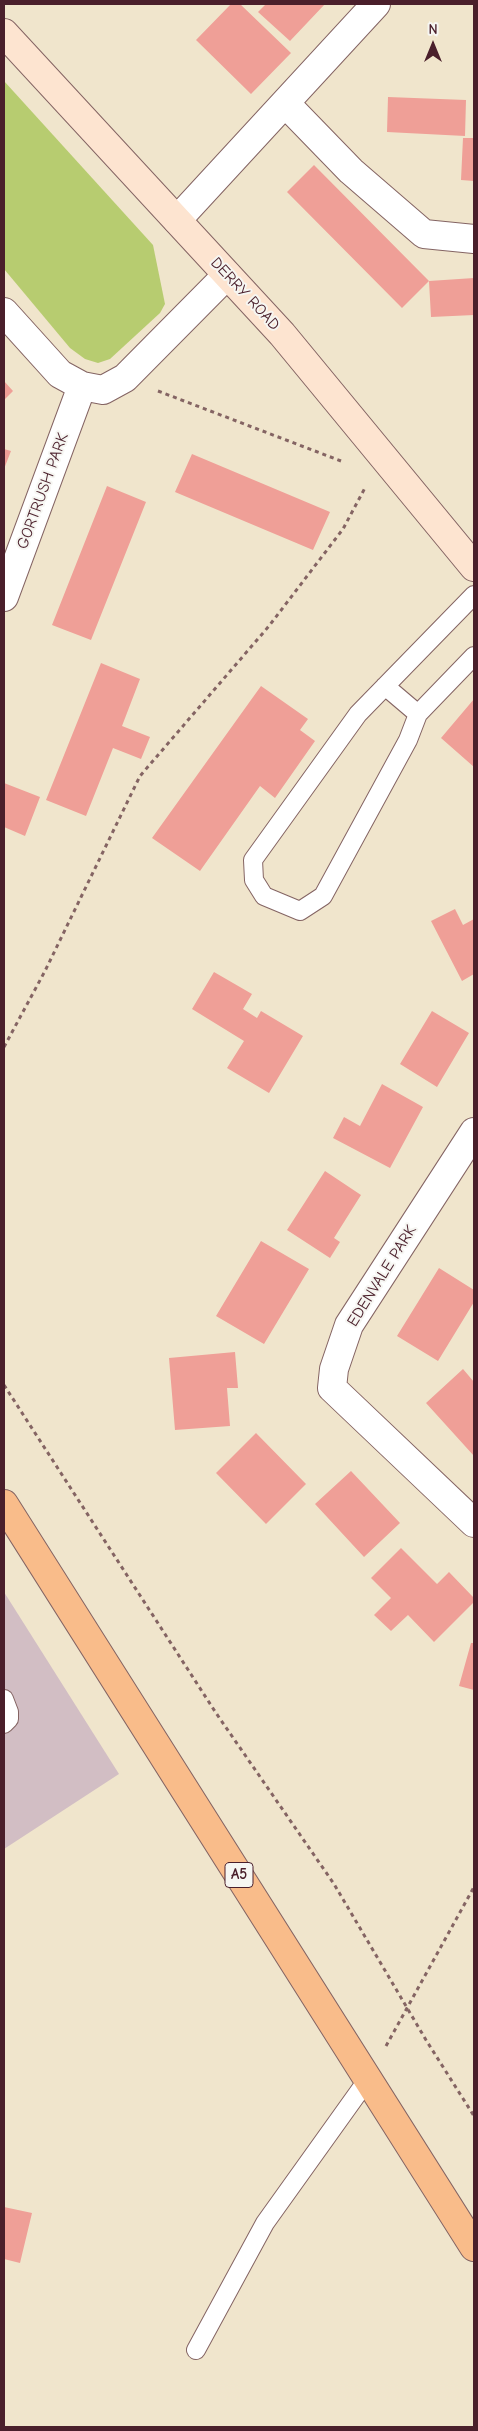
<!DOCTYPE html>
<style>
body{margin:0}
#map{position:relative;width:478px;height:2431px;overflow:hidden;background:#f0e5cc;font-family:"Comic Neue",sans-serif}
canvas{display:block}
.frame{position:absolute;inset:0;border:5px solid #4a1f2b;pointer-events:none}
.north{position:absolute;left:408px;top:20px;width:50px;height:50px;-webkit-text-stroke:4px #f6f6f2;paint-order:stroke;rotate:0deg;font-size:14px;font-weight:700;line-height:20px;text-align:center;color:#4a1f2b}
.north::after{content:'';display:block;margin:auto;width:18px;height:22px;background:#4a1f2b;clip-path:polygon(50% 0,100% 100%,50% 72%,0 100%)}
</style>
<div id="map">
<canvas width="478" height="2431"></canvas>
<div class="frame"></div>
<div class="north">N</div>
</div>
<script>
const g = document.querySelector('canvas').getContext('2d');
g.lineJoin = 'round';
function fillPath(path, color) { g.fillStyle = color; g.fill(path, 'evenodd'); }
const shape = rows => new Path2D(rows.map(r => 'M' + r).join(''));
function trace(path, color, width, dash) { g.strokeStyle = color; g.lineWidth = width; g.lineCap = dash ? 'butt' : 'round'; g.setLineDash(dash || []); g.stroke(path); }
function write(font, color, halo, rows, align = 'center') {
  g.font = font + ' "Comic Neue",sans-serif'; g.lineWidth = 4; g.setLineDash([]); g.textBaseline = 'middle'; g.strokeStyle = halo; g.fillStyle = color; for (const [text, x, y, turn = 0] of rows) {
    g.save(); g.translate(x, y); g.rotate((+turn || 0) * Math.PI / 180); g.textAlign = isNaN(turn) ? turn : align; if (halo) g.strokeText(text, 0, 0); g.fillText(text, 0, 0); g.restore();
  }
}
fillPath(shape([
 [4,1592,119,1774,4,1849]
]), '#d2bec4');
fillPath(shape([
 [4,81,153,245,165,304,160,313,110,359,98,363,85,359,70,348,4,269]
]), '#b7cc70');
fillPath(shape([
 [231,4,240,4,291,53,251,94,196,40],
 [266,4,325,4,290,41,258,12],
 [388,97,466,100,465,136,387,132],
 [463,138,474,138,474,181,461,180],
 [314,165,429,281,402,308,287,192],
 [474,278,474,315,431,317,429,281],
 [4,381,13,391,4,400],
 [4,449,11,451,4,469],
 [192,454,330,512,313,550,175,492],
 [107,486,146,502,91,640,52,625],
 [101,663,140,679,122,726,150,737,141,759,113,748,86,816,46,800],
 [261,686,308,719,300,730,315,741,275,798,260,786,200,871,152,838],
 [474,699,474,767,441,738],
 [4,783,40,797,25,836,4,827],
 [455,909,463,925,474,919,474,974,462,981,431,921],
 [214,972,252,994,243,1009,257,1018,261,1011,303,1036,269,1093,227,1068,244,1041,192,1009],
 [432,1011,469,1033,437,1087,400,1064],
 [382,1084,423,1107,390,1168,333,1138,344,1117,360,1126],
 [325,1171,361,1195,334,1238,340,1242,330,1258,287,1230],
 [261,1241,309,1269,264,1344,216,1316],
 [439,1268,474,1290,474,1302,438,1361,397,1336],
 [235,1352,238,1388,227,1388,230,1426,175,1430,169,1358],
 [463,1369,474,1382,474,1456,426,1403],
 [256,1433,306,1484,266,1524,216,1473],
 [351,1471,400,1523,364,1557,315,1504],
 [401,1548,437,1584,449,1572,474,1598,474,1602,434,1642,408,1615,391,1631,374,1615,391,1598,371,1578],
 [471,1643,474,1643,474,1690,459,1686],
 [4,2207,32,2213,20,2263,4,2259]
]), '#ef9f97');
const lane = shape([
 [474,595,358,714,253,860,254,880,264,896,300,911,323,896,408,740,418,714,474,656],
 [385,686,418,714],
 [4,1699,9,1712,9,1719,4,1724],
 [196,2350,265,2223,368,2079]
]);
const street = shape([
 [286,104,351,171,424,234,474,239],
 [177,220,376,4],
 [4,312,60,374,82,386,103,390,125,378,227,275],
 [4,597,82,386],
 [474,1132,349,1325,334,1369,332,1388,474,1523]
]);
const secondary = shape([
 [4,33,282,334,474,567]
]);
const highway = shape([
 [4,1504,474,2247]
]);
trace(lane, '#846463', 20);
trace(street, '#846463', 30);
trace(secondary, '#846463', 30);
trace(highway, '#846463', 30);
trace(shape([
 [158,391,341,461],
 [4,1047,45,971,140,776,269,626,343,529,366,486],
 [4,1385,216,1713,334,1884,426,2040,474,2116],
 [386,2046,474,1887]
]), '#846463', 3, [4, 4]);
trace(lane, '#fff', 18);
trace(street, '#fff', 28);
trace(secondary, '#fde4d0', 28);
trace(highway, '#f9bc8a', 28);
for (const [x, y, w] of [
 [239,1875,28]
]) { const box = new Path2D(); box.roundRect(x - w / 2, y - 12.5, w, 25, 4); g.fillStyle = '#f6f6f2'; g.fill(box); trace(box, '#4a1f2b', 1); }
write('bold 15px', '#4a1f2b', null, [
 ["A5",239,1875]
]);
write('16px', '#4a1f2b', '#f6f6f2', [
 ["DERRY ROAD",245,294,47],
 ["GORTRUSH PARK",43,491,-70],
 ["EDENVALE PARK",382,1276,-58]
]);
</script>
